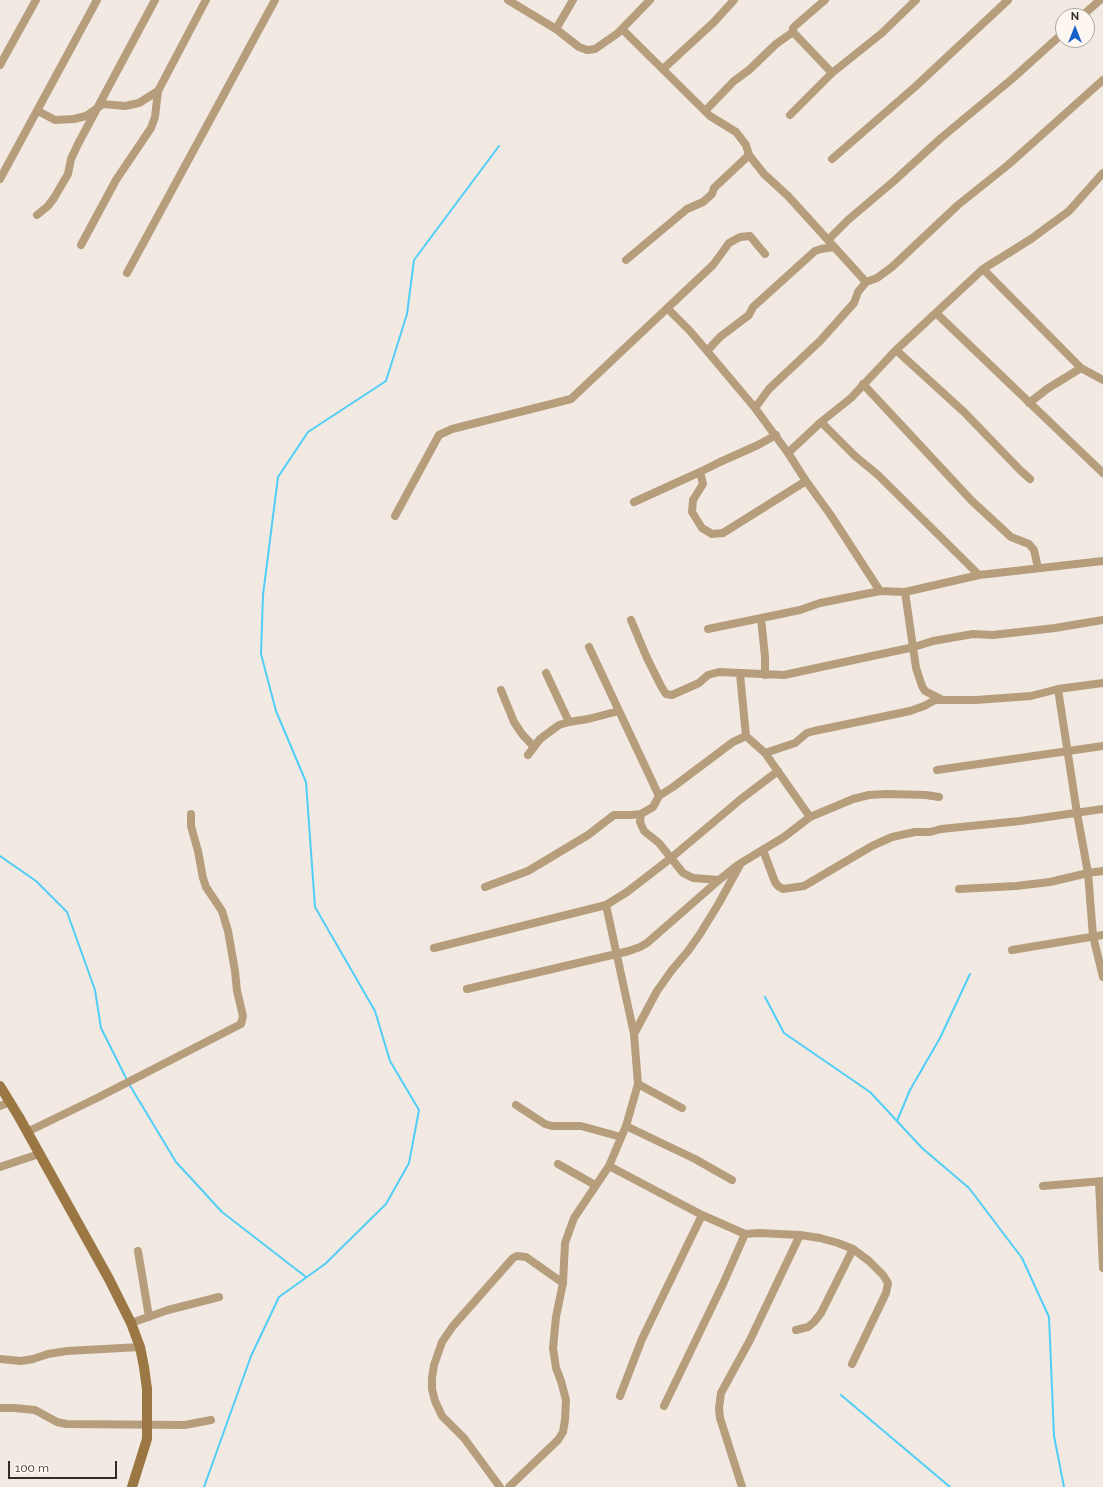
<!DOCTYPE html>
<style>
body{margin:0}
#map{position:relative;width:1103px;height:1487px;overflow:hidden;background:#f2e9e3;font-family:Raleway,sans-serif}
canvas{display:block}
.north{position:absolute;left:1055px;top:8px;width:40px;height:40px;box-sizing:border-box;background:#fef7f1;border:1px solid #aba6a1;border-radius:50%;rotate:0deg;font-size:11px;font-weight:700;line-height:16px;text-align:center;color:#2f2c29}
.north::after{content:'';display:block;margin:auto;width:14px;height:18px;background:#145fca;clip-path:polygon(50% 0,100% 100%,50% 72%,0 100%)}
.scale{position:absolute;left:8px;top:1461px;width:109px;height:18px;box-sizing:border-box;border:2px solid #2f2c29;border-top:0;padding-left:5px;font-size:12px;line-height:14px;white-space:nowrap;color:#2f2c29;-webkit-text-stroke:3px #fef7f1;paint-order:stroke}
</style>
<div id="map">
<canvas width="1103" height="1487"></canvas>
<div class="north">N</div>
<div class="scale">100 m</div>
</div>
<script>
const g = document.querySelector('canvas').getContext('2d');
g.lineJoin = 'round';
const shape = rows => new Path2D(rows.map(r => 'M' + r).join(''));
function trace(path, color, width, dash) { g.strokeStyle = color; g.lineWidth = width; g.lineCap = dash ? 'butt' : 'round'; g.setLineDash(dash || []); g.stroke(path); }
trace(shape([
 [0,856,36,881,67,912,95,990,101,1028,127,1080],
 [765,997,784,1033,870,1092,922,1148,969,1188,1022,1258,1049,1317,1054,1436,1064,1487],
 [129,1084,176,1162,222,1212,306,1277],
 [897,1121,910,1090,940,1038,970,974],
 [841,1395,950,1487],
 [204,1487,251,1356,279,1297,325,1264,386,1204,409,1163,419,1110,390,1061,375,1011,315,907,306,782,276,711,261,654,263,595,278,477,308,432,386,381,407,314,414,260,499,146]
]), '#51cef6', 2);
trace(shape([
 [508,0,556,29,579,47,587,50,595,49,618,33,650,0],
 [825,0,796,25,793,28,793,32,832,73],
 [1082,16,1100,0],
 [556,29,573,0],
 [622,29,710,116,736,132,746,145,749,155,764,174,788,196,866,282],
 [0,65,36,0],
 [663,69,714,22,734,0],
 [38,111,55,120,74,119,86,116,103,104,125,106,139,103,158,91],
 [705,111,734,81,749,70,776,44,793,32],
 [790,115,832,73,882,33,916,0],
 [832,159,916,86,1008,0],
 [0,179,97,0],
 [37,215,48,206,54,198,68,174,71,159,78,144,155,0],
 [828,240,848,220,894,181,941,138,1012,79,1063,33],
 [81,245,116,180,151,128,155,117,158,91,206,0],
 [626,260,687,209,703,202,712,194,714,188,749,155],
 [983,269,1081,368,1103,380],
 [127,273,275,0],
 [668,309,690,331,707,351,755,408,788,453,821,422,851,398,896,350,983,269,1031,239,1069,211,1103,173],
 [936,313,1103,473],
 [896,350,964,412,1020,470,1030,479],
 [707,351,720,337,749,315,753,307,815,251,821,249,834,247],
 [863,384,972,501,1011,537,1029,544,1034,550,1038,568],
 [1029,403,1047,389,1081,368],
 [755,408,769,389,820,341,854,303,858,292,866,282,877,278,892,267,958,205,1008,165,1103,80],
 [821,422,855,456,878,475,979,575],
 [788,453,806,481,830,514,880,591],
 [700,472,703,484,693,500,692,512,702,528,712,534,723,533,806,481],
 [634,502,700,472,720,462,758,445,776,435],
 [395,516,439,435,452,429,571,399,713,265,729,243,740,237,750,236,765,254],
 [905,592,916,668,922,686,925,691,941,699],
 [761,618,765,657,765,675],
 [631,620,647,658,661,686,666,694,672,695,699,683,708,675,719,672,784,675,914,647,933,641,973,634,993,635,1055,628,1103,620],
 [708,629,800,610,820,603,880,591,905,592,979,575,1103,561],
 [589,647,659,796],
 [546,673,569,722],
 [740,674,746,736],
 [1058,689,1077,813,1088,873,1093,936,1103,977],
 [501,690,514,722,522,734,534,747],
 [528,755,540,739,559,725,569,722,588,719,619,711],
 [937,770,1103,746],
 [641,814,640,822,644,831,659,843,683,873,693,878,719,880],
 [810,817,765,753,795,743,807,733,814,731,910,711,924,706,935,700,976,700,1031,696,1058,689,1103,683],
 [763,850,775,882,778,886,783,889,804,886,872,846,892,837,915,832,930,832,941,829,1020,821,1103,809],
 [485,887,528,871,588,835,614,815,631,815,641,814,653,807,659,796,673,787,733,742,746,736,765,753],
 [959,889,1016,886,1050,882,1088,873,1103,871],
 [606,905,634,1034],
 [434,948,606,905,627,892,671,858,741,799,778,771],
 [1012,950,1103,935],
 [467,989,629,951,640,947,647,943,719,880,738,865],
 [638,1084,682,1108],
 [516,1105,545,1124,552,1126,581,1126,621,1137],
 [0,1106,10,1102],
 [626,1126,695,1159,732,1180],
 [27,1132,99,1097,241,1024,243,1016,237,991,235,971,228,931,222,911,206,887,203,878,198,851,191,826,191,814],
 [558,1164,595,1185],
 [609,1166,702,1215,745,1234,759,1233,800,1235,820,1238,838,1243,853,1249,869,1261,883,1275,888,1283,886,1293,852,1364],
 [0,1167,39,1154],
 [1099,1182,1103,1268],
 [1043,1186,1103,1181],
 [138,1251,149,1317],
 [131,1323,168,1310,219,1297],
 [796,1330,808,1327,814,1322,821,1313,853,1249],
 [0,1359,21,1361,33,1359,48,1354,67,1351,140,1347],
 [620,1396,642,1339,702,1215],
 [664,1406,723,1284,745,1234],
 [0,1408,14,1408,35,1410,57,1422,66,1424,185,1425,211,1420],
 [500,1487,464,1438,442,1416,435,1401,432,1389,432,1378,434,1365,442,1342,453,1326,513,1258,517,1256,526,1257,563,1283],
 [509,1487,558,1440,563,1432,565,1420,566,1400,561,1381,556,1368,553,1348,556,1317,563,1283,565,1243,574,1218,609,1166,626,1126,638,1084,634,1034,657,991,672,970,688,951,700,934,719,903,741,863,784,837,810,817,853,799,869,795,887,794,926,795,939,797],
 [742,1487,720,1418,719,1408,721,1393,750,1340,800,1235]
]), '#b69e7c', 8);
trace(shape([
 [0,1086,19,1117,109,1279,131,1323,140,1347,144,1367,147,1389,147,1439,132,1487]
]), '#9b7843', 10);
</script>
